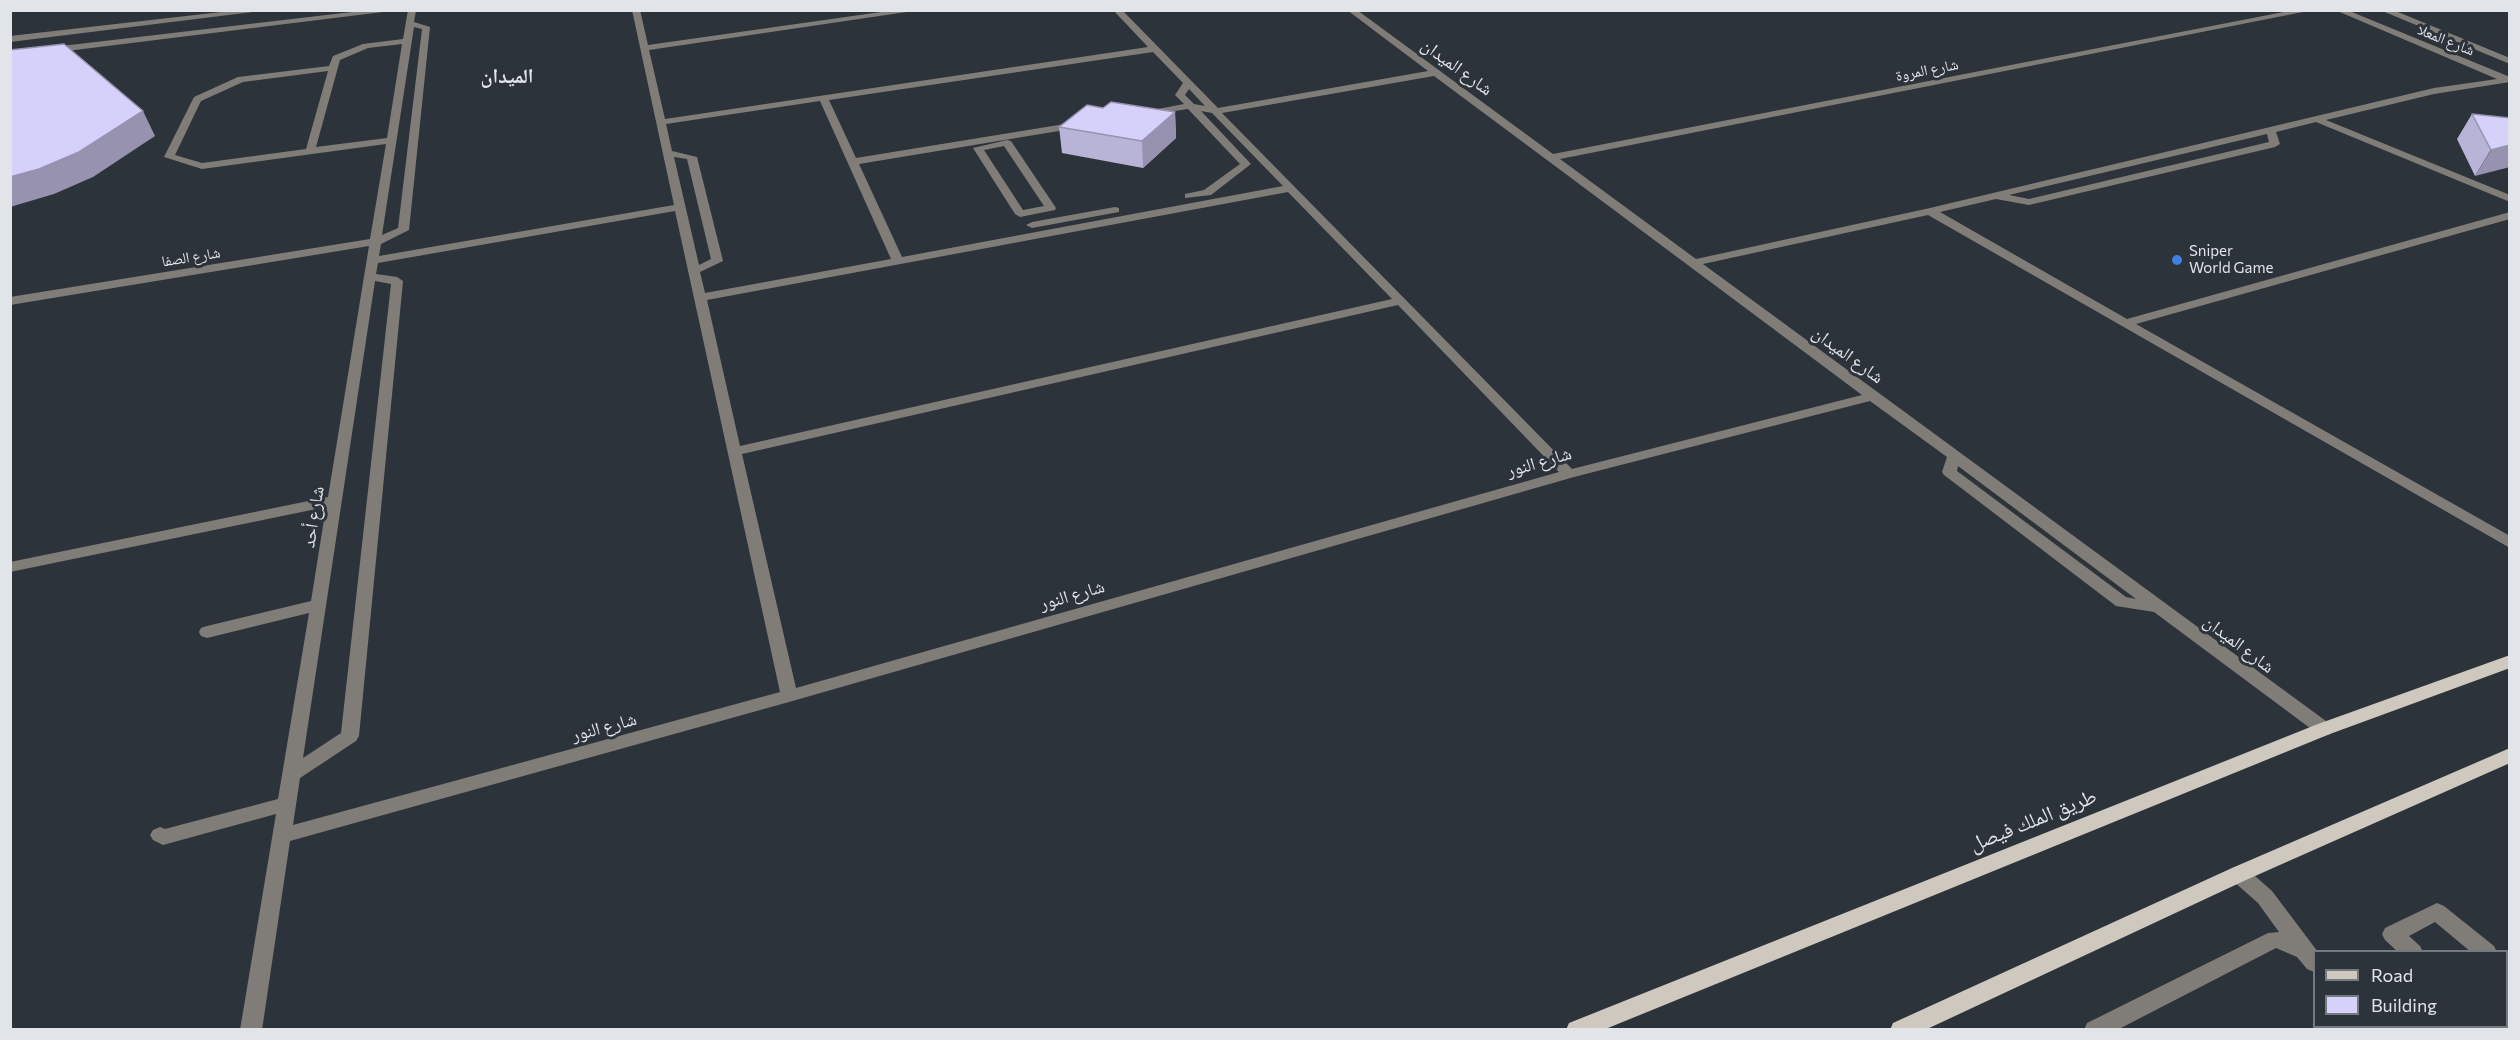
<!DOCTYPE html>
<meta charset="utf-8">
<style>
body{margin:0}
#map{position:relative;width:2520px;height:1040px;overflow:hidden;background:#2d333a;font-family:Commissioner,sans-serif}
canvas{display:block}
.frame{position:absolute;inset:0;border:12px solid #e1e5ea;pointer-events:none}
.legend{position:absolute;left:2313px;top:950px;width:195px;height:78px;box-sizing:border-box;background:#2d333a;border:2px solid #757a80;margin:0;padding:8px 10px;list-style:none;font-size:18px;color:#e1e5ea}
.legend li{display:flex;align-items:center;gap:12px;height:30px}
.legend b{width:30px;border:2px solid #757a80}
</style>
<div id="map">
<canvas width="2520" height="1040"></canvas>
<div class="frame"></div>
<ul class="legend">
<li><b style="height:8px;background:#cec8bf"></b>Road</li>
<li><b style="height:16px;background:#d6d1fb"></b>Building</li>
</ul>
</div>
<script>
const g = document.querySelector('canvas').getContext('2d');
g.lineJoin = 'round';
const shape = rows => new Path2D(rows.map(r => 'M' + r).join(''));
function fillPath(path, color) { g.fillStyle = color; g.fill(path, 'evenodd'); }
function trace(path, color, width, dash) { g.strokeStyle = color; g.lineWidth = width; g.lineCap = dash ? 'butt' : 'round'; g.setLineDash(dash || []); g.stroke(path); }
function write(font, color, halo, rows, align = 'center') {
  g.font = font + ' Commissioner,"Noto Naskh Arabic",sans-serif'; g.lineWidth = 6; g.setLineDash([]); g.textBaseline = 'middle'; g.strokeStyle = halo; g.fillStyle = color; for (const [text, x, y, turn = 0] of rows) {
    g.save(); g.translate(x, y); g.rotate((+turn || 0) * Math.PI / 180); g.textAlign = isNaN(turn) ? turn : align; if (halo) g.strokeText(text, 0, 0); g.fillText(text, 0, 0); g.restore();
  }
}
fillPath(shape([
 [239,10,269,10,10,42,10,36,239,10],
 [369,10,399,10,10,58,10,52,369,10],
 [408,10,416,10,414,22,430,27,409,230,381,244,379,256,674,205,632,10,640,10,648,45,895,10,920,10,649,50,665,119,1148,47,1113,10,1122,10,1218,108,1428,71,1347,10,1357,10,1553,154,2294,10,2313,10,1560,159,1696,259,1930,208,2434,88,2497,79,2335,10,2347,10,2510,77,2510,82,2434,94,2326,120,2510,195,2510,202,2316,122,2276,132,2280,144,2275,147,2029,205,1996,199,1940,212,2127,319,2510,212,2510,219,2136,324,2510,536,2510,548,1928,215,1703,264,2330,724,2333,729,2330,734,2324,736,2318,734,2154,612,2116,606,1944,475,1942,472,1947,457,1870,401,1574,477,789,702,290,841,262,1030,240,1030,276,814,163,845,153,840,150,835,153,830,160,827,165,829,278,799,309,613,207,638,201,636,199,632,201,628,207,626,311,601,326,507,10,572,10,562,328,497,369,246,10,305,10,297,370,239,386,144,202,169,164,157,194,97,238,77,329,66,333,56,363,44,403,39,408,10],
 [414,27,422,29,398,228,382,235,414,27],
 [402,44,387,138,316,147,340,60,368,48,402,44],
 [1153,52,1183,83,1175,95,1184,104,1142,112,1142,116,1188,109,1240,164,1204,190,1185,194,1185,198,1211,195,1251,164,1201,111,1212,113,1283,186,902,257,859,164,1077,128,1082,125,1077,122,856,158,829,100,1153,52],
 [328,71,306,149,202,163,175,155,201,101,243,82,328,71],
 [1434,76,1547,160,1862,395,1572,469,1222,113,1434,76],
 [1189,89,1205,106,1194,104,1185,95,1189,89],
 [820,101,891,259,705,293,700,272,723,261,697,157,672,151,666,124,820,101],
 [2267,134,2269,142,2029,199,2009,195,2267,134],
 [674,157,687,159,711,259,699,265,674,157],
 [1288,192,1392,299,740,446,707,300,1288,192],
 [675,211,780,692,293,825,300,778,356,741,359,736,403,281,397,277,376,274,378,263,675,211],
 [375,281,391,284,341,733,303,758,375,281],
 [1398,305,1559,472,796,688,742,454,1398,305],
 [1958,466,2136,599,2126,597,1957,471,1958,466],
 [2380,10,2393,10,2510,58,2510,64,2380,10],
 [1007,140,1011,141,1056,208,1055,210,1020,217,1015,214,973,148,1007,140],
 [1004,146,1044,206,1023,210,984,150,1004,146],
 [1115,207,1119,208,1119,212,1032,228,1026,225,1032,222,1115,207],
 [2239,866,2246,868,2272,891,2318,952,2314,952,2314,972,2307,969,2297,957,2276,948,2117,1030,2084,1030,2087,1023,2268,933,2279,932,2258,903,2232,880,2229,874,2232,868,2239,866],
 [2437,903,2444,906,2494,946,2497,952,2471,952,2435,922,2409,936,2420,946,2423,952,2398,952,2385,940,2382,934,2385,928,2437,903],
 [2506,958,2510,959,2510,978,2506,977,2506,958],
 [2506,1017,2510,1018,2510,1030,2496,1030,2494,1026,2506,1026,2506,1017],
 [2344,1026,2366,1026,2365,1030,2343,1030,2344,1026],
 [2381,1026,2406,1026,2408,1030,2383,1030,2381,1026]
]), '#807d79');
fillPath(shape([
 [2510,655,2510,668,2330,734,1603,1030,1566,1030,1569,1023,2318,724,2510,655],
 [2510,748,2510,763,2246,880,1925,1030,1890,1030,1893,1023,2232,868,2510,748]
]), '#cec8bf');
fillPath(shape([
 [1103,108,1175,112,1176,138,1143,168,1062,153,1059,127],
 [2472,114,2510,118,2475,176,2457,139]
]), '#b8b4d8');
fillPath(shape([
 [143,111,155,136,93,177,54,194,10,207,10,177],
 [1175,112,1176,138,1143,168,1142,141],
 [2510,145,2510,167,2475,176,2491,150]
]), '#9692b0');
const building = shape([
 [64,44,143,111,79,152,39,169,10,177,10,50,64,44],
 [1111,102,1175,112,1142,141,1059,127,1087,105,1103,108,1111,102],
 [2472,114,2510,118,2510,145,2491,150,2472,114]
]);
fillPath(building, '#d6d1fb');
trace(building, '#9692b0', 1.5);
for (const [x, y, r, color] of [
 [2177,260,6,"#3f7fe0"]
]) { const dot = new Path2D(); dot.arc(x, y, r, 0, 2 * Math.PI); g.fillStyle = color; g.fill(dot); trace(dot, '#2d333a', 2); }
write('15px', '#e1e5ea', '#2d333a', [
 ["شارع المعلا",2446,40,22],
 ["شارع المروة",1927,70,-11],
 ["شارع الصفا",191,257,-9]
]);
write('15px', '#e1e5ea', '#2d333a', [
 ["Sniper",2189,251],
 ["World Game",2189,268]
], 'left');
write('18px', '#e1e5ea', '#2d333a', [
 ["شارع الميدان",1457,67,36],
 ["شارع الميدان",1848,355,36],
 ["شارع النور",1539,462,-16],
 ["شارع أحد",313,517,-81],
 ["شارع النور",1072,595,-16],
 ["شارع الميدان",2239,644,37],
 ["شارع النور",604,727,-15]
]);
write('bold 20px', '#e1e5ea', '#2d333a', [
 ["الميدان",507,76]
]);
write('21px', '#e1e5ea', '#2d333a', [
 ["طريق الملك فيصل",2033,820,-22]
]);
</script>
